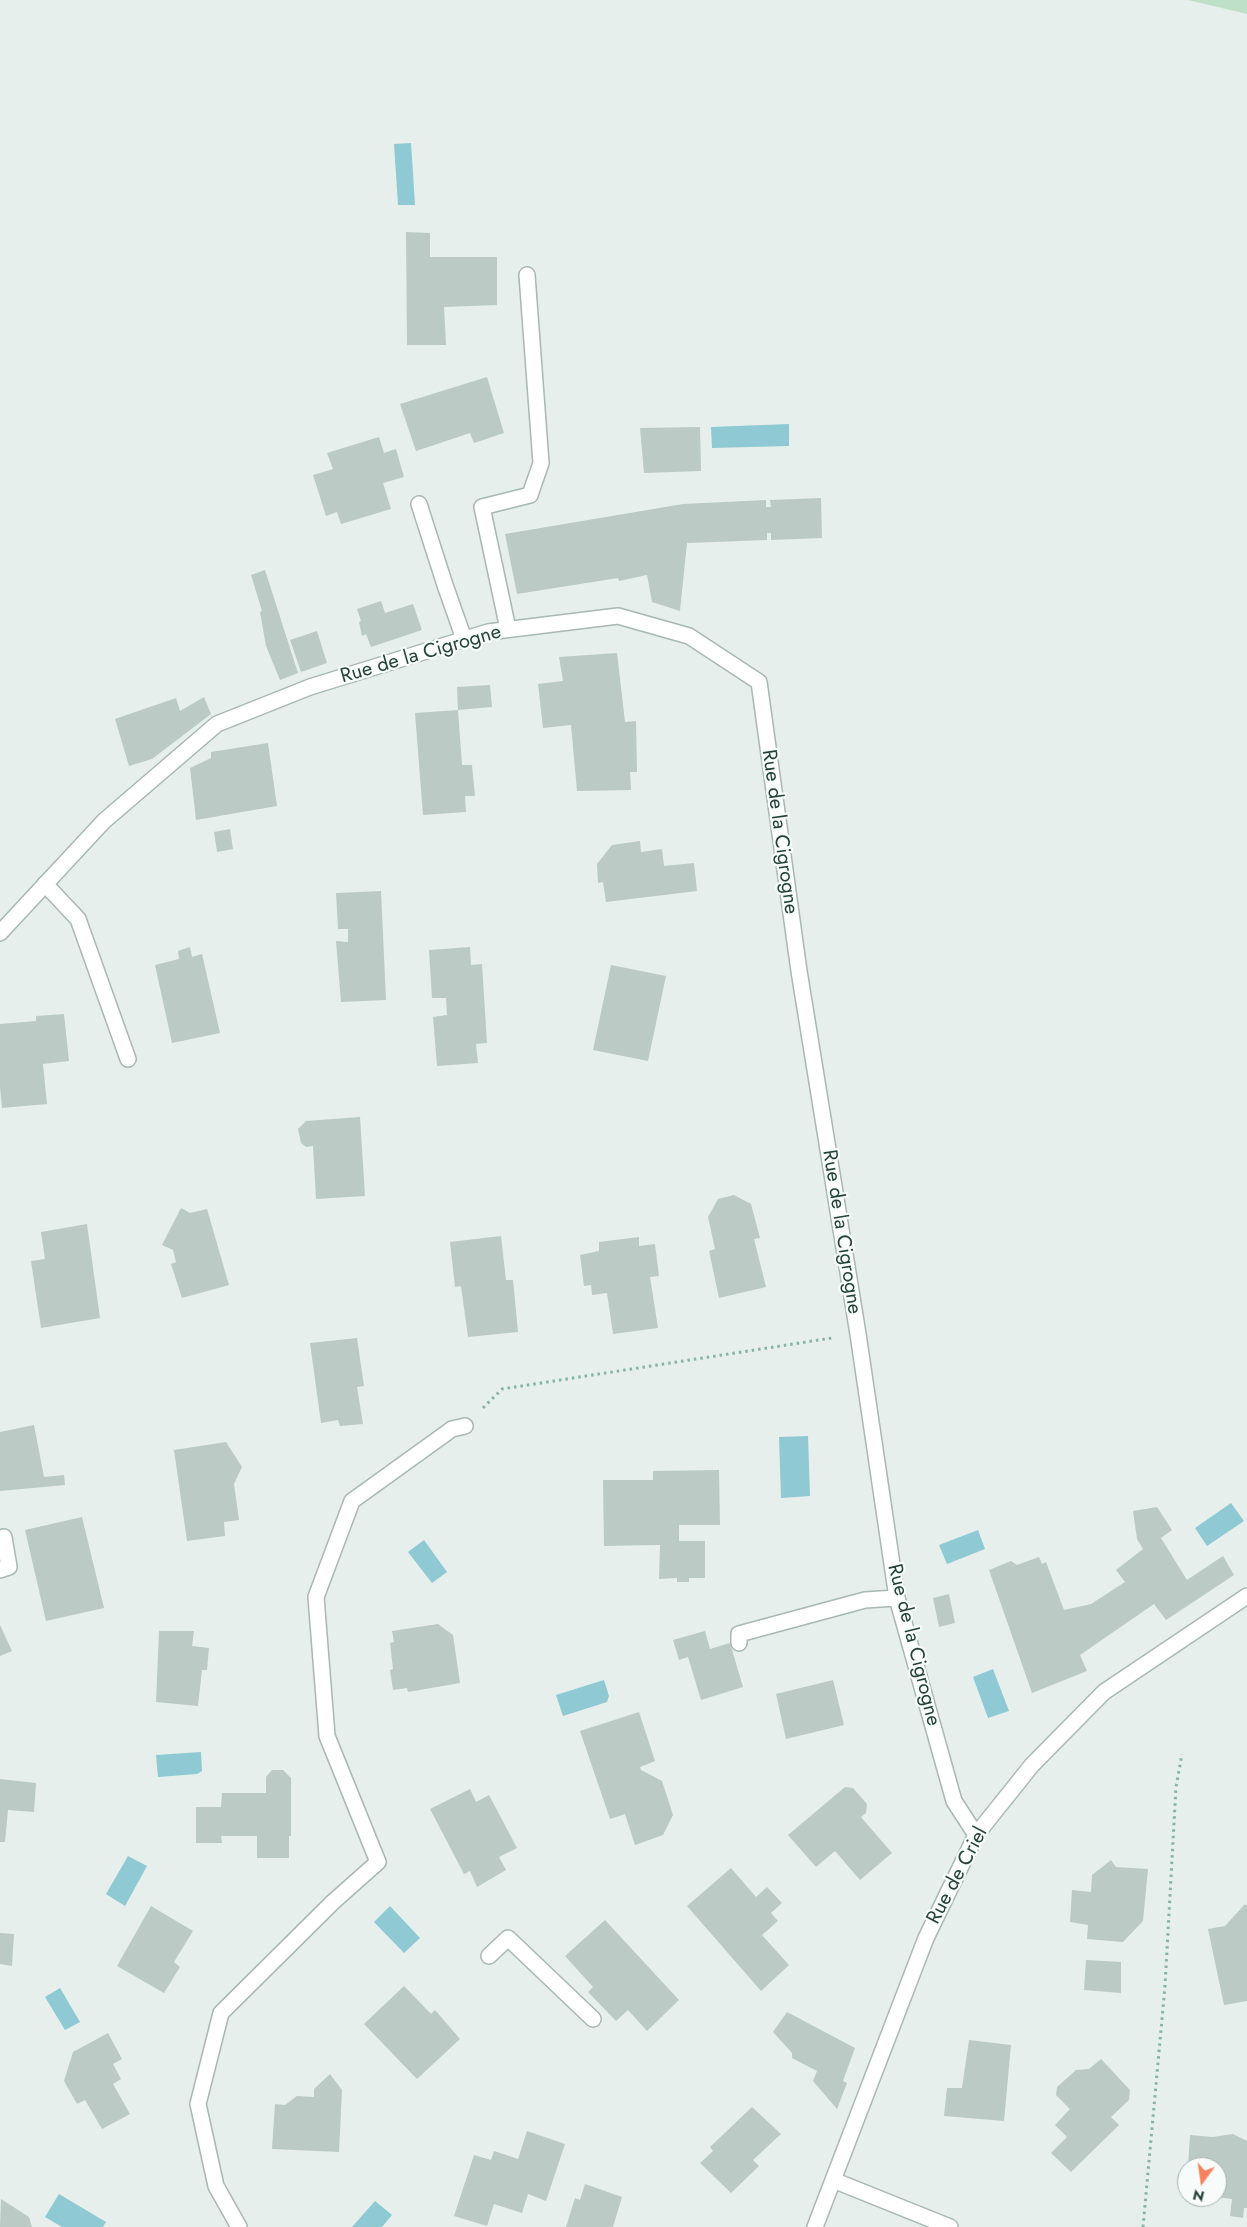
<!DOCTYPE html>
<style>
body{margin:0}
#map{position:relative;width:1247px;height:2227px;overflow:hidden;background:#e6efeb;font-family:Jost,sans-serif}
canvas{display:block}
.north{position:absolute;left:1177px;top:2157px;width:50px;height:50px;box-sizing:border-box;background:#f7fbf9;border:1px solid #a3b1ad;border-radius:50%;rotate:194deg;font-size:14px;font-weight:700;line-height:20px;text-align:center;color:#24423a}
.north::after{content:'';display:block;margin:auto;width:18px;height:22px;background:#f4845f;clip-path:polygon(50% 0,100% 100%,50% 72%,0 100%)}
</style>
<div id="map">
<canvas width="1247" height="2227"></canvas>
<div class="north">N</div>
</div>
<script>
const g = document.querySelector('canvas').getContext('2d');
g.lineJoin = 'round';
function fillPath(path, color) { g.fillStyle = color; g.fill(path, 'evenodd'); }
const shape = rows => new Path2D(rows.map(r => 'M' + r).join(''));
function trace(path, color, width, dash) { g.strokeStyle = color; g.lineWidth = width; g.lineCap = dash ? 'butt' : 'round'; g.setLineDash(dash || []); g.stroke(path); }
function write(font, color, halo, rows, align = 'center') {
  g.font = font + ' Jost,sans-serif'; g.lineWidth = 4.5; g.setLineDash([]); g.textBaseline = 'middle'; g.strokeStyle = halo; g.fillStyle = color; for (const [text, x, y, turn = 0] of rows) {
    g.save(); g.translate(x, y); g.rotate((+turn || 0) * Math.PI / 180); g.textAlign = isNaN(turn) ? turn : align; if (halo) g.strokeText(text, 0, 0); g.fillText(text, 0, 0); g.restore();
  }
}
fillPath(shape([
 [1188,0,1247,0,1247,14]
]), '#bfe0c8');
fillPath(shape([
 [411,143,415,205,398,205,394,144],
 [789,424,789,446,712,448,711,427],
 [808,1436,810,1496,781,1498,779,1437],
 [1231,1503,1244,1521,1207,1546,1195,1528],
 [978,1530,985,1549,947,1564,939,1545],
 [424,1540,447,1572,432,1583,408,1552],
 [993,1669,1009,1711,988,1718,973,1677],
 [604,1680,609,1696,607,1702,563,1716,556,1695],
 [201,1752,202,1771,197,1774,158,1777,156,1755],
 [128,1856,147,1866,125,1906,106,1894],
 [390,1906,420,1938,404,1953,374,1922],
 [60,1988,80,2022,65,2030,45,1997],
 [59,2194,106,2222,103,2227,62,2227,45,2217],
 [375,2201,392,2215,382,2227,352,2227]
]), '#8ec9d4');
fillPath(shape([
 [406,232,430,233,430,257,497,257,497,305,444,307,446,345,407,345],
 [487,377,504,433,474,443,470,433,416,451,400,404],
 [700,427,701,471,644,473,640,428],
 [379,437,384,453,396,449,404,477,383,483,391,509,341,524,337,512,326,516,313,475,333,469,327,453],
 [821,498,822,538,771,540,771,533,767,533,767,540,687,543,680,611,652,602,647,575,619,581,618,578,517,594,505,534,683,504,766,500,766,507,771,507,770,500],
 [265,570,298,673,280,680,266,646,260,612,262,611,251,575],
 [381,601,385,613,413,604,422,630,371,647,366,634,362,636,359,622,361,621,357,609],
 [317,631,327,663,301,672,290,640],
 [617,653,625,722,636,721,637,772,630,772,631,790,577,791,571,725,543,728,538,684,563,681,559,657],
 [490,685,492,707,458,710,457,687],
 [204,697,211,714,152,759,129,766,115,719,176,698,180,711],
 [458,710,462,765,472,765,475,796,465,796,466,812,423,815,415,713],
 [268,743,277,806,196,820,190,768,211,758,211,752],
 [230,829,233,849,217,852,214,832],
 [640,841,641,852,662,849,664,866,694,863,697,891,606,902,603,882,598,883,597,864,612,845],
 [381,891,386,1000,341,1002,336,941,348,942,348,929,338,929,336,893],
 [190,947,192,957,202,954,220,1033,172,1043,155,965,179,959,178,951],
 [470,947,471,965,482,964,487,1043,476,1044,478,1063,437,1066,433,1017,447,1015,446,998,432,998,429,950],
 [611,965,666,976,648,1061,593,1050],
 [64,1014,69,1061,43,1064,47,1104,2,1108,0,1087,0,1024,36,1021,36,1016],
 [360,1117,365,1196,316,1199,313,1146,306,1147,301,1143,298,1129,306,1121],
 [734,1195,751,1204,760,1238,754,1239,766,1287,719,1298,709,1251,715,1249,708,1217,718,1199],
 [181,1208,190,1213,207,1209,229,1285,182,1298,171,1264,176,1262,173,1250,162,1245],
 [87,1224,100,1318,41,1328,31,1261,45,1259,41,1232],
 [501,1236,506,1280,513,1280,518,1332,468,1337,461,1286,455,1287,450,1242],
 [639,1237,639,1246,655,1244,659,1276,650,1277,658,1328,613,1334,607,1293,592,1295,591,1285,584,1286,580,1255,599,1251,599,1242],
 [357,1338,364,1386,357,1387,363,1424,340,1426,338,1420,321,1423,310,1343],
 [34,1425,44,1477,64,1475,65,1485,0,1491,0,1432],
 [226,1442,242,1467,234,1484,239,1520,224,1522,225,1536,187,1541,174,1450],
 [719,1470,720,1525,679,1525,679,1541,705,1541,705,1578,689,1578,689,1582,677,1582,677,1578,659,1579,660,1545,604,1546,603,1480,653,1480,653,1471],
 [1157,1507,1172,1530,1161,1538,1187,1580,1223,1556,1234,1575,1166,1620,1154,1604,1080,1655,1087,1671,1032,1693,989,1570,1011,1561,1017,1565,1039,1557,1042,1564,1046,1562,1064,1610,1091,1604,1125,1582,1116,1570,1143,1549,1137,1539,1133,1511],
 [82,1517,104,1608,46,1621,25,1530],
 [949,1594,955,1623,939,1627,933,1598],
 [438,1624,453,1635,460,1683,408,1692,407,1688,393,1690,390,1670,393,1669,390,1643,394,1642,392,1631],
 [0,1625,12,1651,0,1656],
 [159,1631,194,1631,192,1646,209,1648,207,1670,202,1670,198,1706,156,1702],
 [705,1631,710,1649,730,1643,743,1687,701,1700,688,1657,679,1660,673,1640],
 [833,1680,844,1725,786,1739,776,1694],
 [639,1712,655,1761,640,1767,641,1770,662,1781,673,1815,663,1835,635,1845,625,1814,610,1819,580,1731],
 [272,1770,283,1770,291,1778,291,1836,289,1836,289,1858,257,1858,257,1836,221,1836,222,1843,196,1843,196,1807,221,1807,222,1793,266,1793,266,1777],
 [0,1779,36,1783,34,1812,8,1810,5,1842,0,1842],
 [845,1787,853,1788,867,1804,866,1813,861,1817,892,1853,860,1880,835,1851,816,1867,788,1835],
 [470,1789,476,1802,489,1795,517,1848,499,1857,506,1870,477,1887,470,1871,464,1874,430,1809],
 [1111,1860,1116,1867,1148,1869,1143,1921,1123,1942,1087,1939,1088,1925,1070,1922,1072,1890,1091,1892,1092,1875],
 [731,1868,756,1897,767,1887,782,1903,771,1913,778,1921,762,1935,789,1965,761,1991,687,1906],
 [1245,1904,1247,1906,1247,2001,1224,2005,1208,1929,1225,1926],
 [151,1906,193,1931,174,1962,180,1967,164,1993,117,1966],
 [605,1920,679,2000,647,2031,628,2010,616,2021,588,1992,593,1987,565,1956],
 [0,1933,14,1934,12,1966,0,1964],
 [1086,1960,1121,1962,1121,1993,1084,1990],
 [404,1986,431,2014,435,2010,460,2039,417,2079,364,2024],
 [787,2012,855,2048,843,2081,847,2083,837,2109,813,2081,817,2071,792,2058,792,2053,773,2032],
 [108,2033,122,2059,113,2064,121,2079,113,2084,130,2114,102,2129,85,2100,77,2104,64,2081,73,2052],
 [969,2040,1011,2045,1004,2121,944,2116,947,2088,962,2088],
 [1101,2059,1130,2090,1129,2100,1111,2117,1119,2125,1071,2172,1051,2153,1067,2137,1055,2125,1070,2109,1056,2095,1057,2087,1076,2070,1089,2069],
 [330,2074,342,2090,339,2152,272,2149,275,2104,285,2105,297,2096,314,2097,314,2089],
 [752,2107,781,2134,753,2160,759,2166,731,2193,700,2163,713,2151,710,2147],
 [527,2131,565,2144,546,2201,528,2194,522,2213,494,2204,487,2226,454,2216,474,2155,491,2160,494,2151,518,2159],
 [1233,2134,1247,2141,1247,2208,1244,2208,1243,2218,1230,2216,1232,2199,1217,2197,1217,2167,1188,2167,1190,2135,1213,2137],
 [585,2184,622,2197,613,2227,566,2227,575,2198,580,2200],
 [1,2199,29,2217,32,2227,0,2227]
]), '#bbcac4');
const lane = shape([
 [419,504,445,585,464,639],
 [508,629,482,507,530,495,541,463,527,275],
 [45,884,78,919,128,1059],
 [0,1570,9,1567,4,1537],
 [739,1643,739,1634,865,1600,897,1598],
 [489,1956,508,1938,593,2019]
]);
const street = shape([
 [0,933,104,821,217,724,310,687,488,632,618,616,689,636,759,682,799,971,858,1334,897,1598,954,1801,976,1835],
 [833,2180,950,2227],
 [239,2227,216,2186,198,2104,221,2013,333,1902,378,1862,327,1736,316,1597,352,1501,452,1429,465,1426],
 [815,2227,926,1938,976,1835,1032,1765,1104,1692,1247,1596]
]);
trace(lane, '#a8b8b2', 18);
trace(street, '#a8b8b2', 18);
trace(shape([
 [483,1408,502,1389,832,1338],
 [1143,2227,1165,1986,1176,1787,1182,1754]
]), '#86b3a5', 3, [2.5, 4]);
trace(lane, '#fff', 15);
trace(street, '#fff', 15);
write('20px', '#24423a', '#f7fbf9', [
 ["Rue de la Cigrogne",421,655,-16],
 ["Rue de la Cigrogne",779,832,82],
 ["Rue de la Cigrogne",841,1232,81],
 ["Rue de la Cigrogne",913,1645,76],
 ["Rue de Criel",958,1876,-62]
]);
</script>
